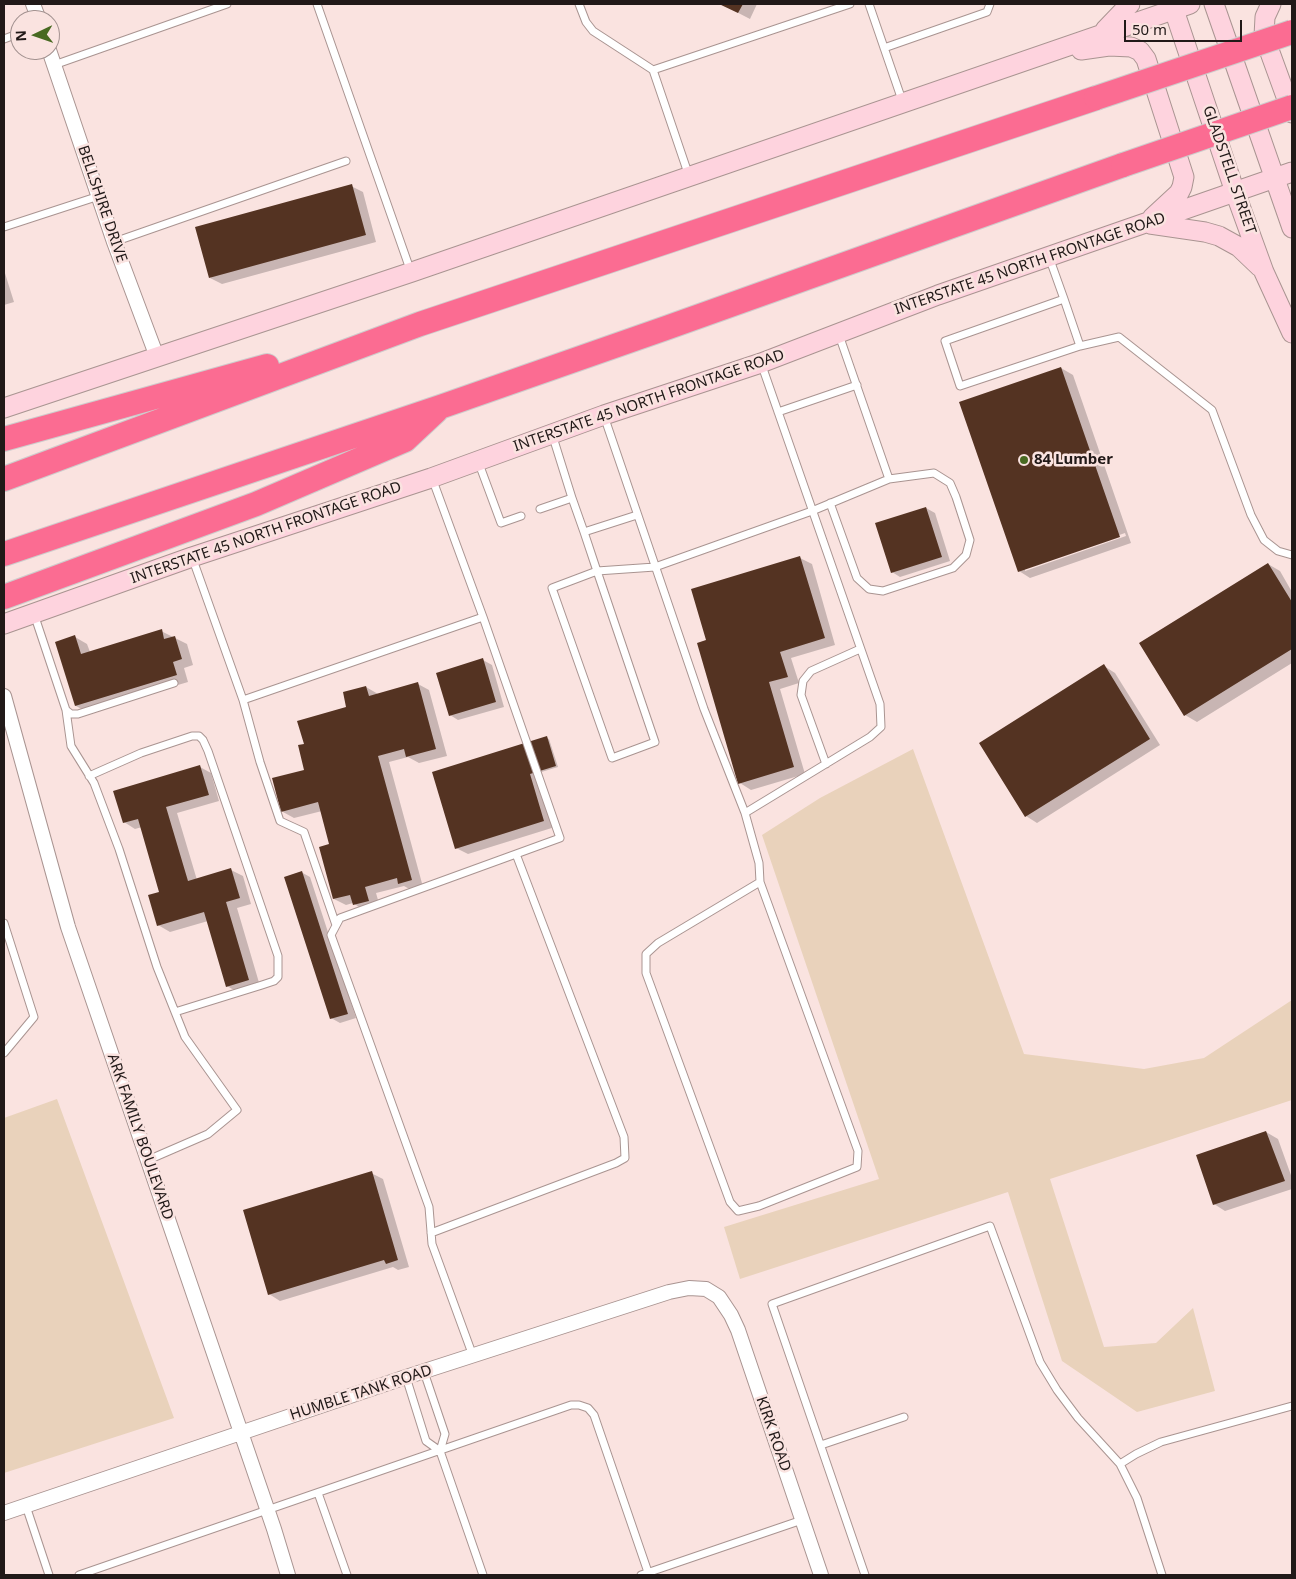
<!DOCTYPE html>
<style>
body{margin:0}
#map{position:relative;width:1296px;height:1579px;overflow:hidden;background:#fae3e0;font-family:"Noto Sans",sans-serif}
canvas{display:block}
.frame{position:absolute;inset:0;border:5px solid #211918;pointer-events:none}
.north{position:absolute;left:10px;top:10px;width:50px;height:50px;box-sizing:border-box;background:#fae3e0;border:1px solid #a39290;border-radius:50%;rotate:267deg;font-size:14px;font-weight:700;line-height:20px;text-align:center;color:#211918}
.north::after{content:'';display:block;margin:auto;width:18px;height:22px;background:#486921;clip-path:polygon(50% 0,100% 100%,50% 72%,0 100%)}
.scale{position:absolute;left:1124px;top:20px;width:118px;height:22px;box-sizing:border-box;border:2px solid #211918;border-top:0;padding-left:6px;font-size:15px;line-height:18px;white-space:nowrap;color:#211918;-webkit-text-stroke:4px #fae3e0;paint-order:stroke}
</style>
<div id="map">
<canvas width="1296" height="1579"></canvas>
<div class="frame"></div>
<div class="north">N</div>
<div class="scale">50 m</div>
</div>
<script>
const g = document.querySelector('canvas').getContext('2d');
g.lineJoin = 'round';
function fillPath(path, color) { g.fillStyle = color; g.fill(path, 'evenodd'); }
const shape = rows => new Path2D(rows.map(r => 'M' + r).join(''));
function trace(path, color, width, dash) { g.strokeStyle = color; g.lineWidth = width; g.lineCap = dash ? 'butt' : 'round'; g.setLineDash(dash || []); g.stroke(path); }
function write(font, color, halo, rows, align = 'center') {
  g.font = font + ' "Noto Sans",sans-serif'; g.lineWidth = 5; g.setLineDash([]); g.textBaseline = 'middle'; g.strokeStyle = halo; g.fillStyle = color; for (const [text, x, y, turn = 0] of rows) {
    g.save(); g.translate(x, y); g.rotate((+turn || 0) * Math.PI / 180); g.textAlign = isNaN(turn) ? turn : align; if (halo) g.strokeText(text, 0, 0); g.fillText(text, 0, 0); g.restore();
  }
}
fillPath(shape([
 [913,749,1024,1054,1144,1069,1204,1058,1292,1000,1292,1100,1050,1179,1104,1347,1156,1343,1193,1308,1215,1391,1137,1412,1062,1361,1008,1192,740,1279,724,1227,879,1179,762,835,820,798],
 [57,1099,174,1418,4,1473,4,1118]
]), '#e9d2bb');
fillPath(shape([
 [721,4,757,4,750,19],
 [351,186,363,192,376,242,222,284,210,278],
 [4,270,14,302,4,305],
 [1061,368,1073,375,1131,543,1030,578,1019,571],
 [1125,533,1126,536,1025,571,1025,568],
 [926,508,935,513,950,561,900,577,892,572],
 [800,558,812,564,835,645,791,658,799,683,780,689,805,774,751,790,740,783,708,641],
 [1268,564,1280,571,1292,592,1292,663,1197,722,1185,715,1141,644],
 [161,631,187,644,193,665,184,668,188,682,87,712,76,706,75,637,87,644,90,652],
 [483,660,492,665,504,707,458,720,450,715],
 [1104,666,1115,673,1160,745,1037,823,1026,816],
 [418,684,429,690,447,756,419,763,408,757,389,762,423,887,411,890,404,886,376,893,380,907,365,911,353,903,346,905,334,899,331,845,322,811,294,818,283,812,306,771,305,744,348,708,366,687,378,694],
 [546,738,549,739,558,767,538,773,555,827,468,854,456,848],
 [200,767,211,773,219,801,177,813,197,880,231,870,243,876,251,904,237,908,260,986,239,993,227,986,208,921,170,932,158,925,161,893,142,827,135,829,124,822],
 [301,872,310,877,356,1018,340,1023,331,1018],
 [1266,1132,1278,1139,1292,1178,1292,1189,1225,1211,1214,1204],
 [371,1173,383,1179,409,1267,398,1270,393,1267,280,1301,269,1294]
]), '#0003');
fillPath(shape([
 [719,4,743,4,738,13],
 [352,184,366,235,209,278,195,227],
 [1061,367,1120,537,1018,572,959,402],
 [926,507,942,557,891,573,875,523],
 [800,556,825,638,780,652,788,677,769,682,794,767,738,784,697,643,706,640,691,589],
 [1268,563,1292,602,1292,649,1184,716,1139,643],
 [162,629,164,639,175,636,182,659,173,662,177,675,75,706,55,642,75,635,81,654],
 [483,658,496,702,449,716,436,673],
 [1104,664,1150,739,1025,817,979,743],
 [418,682,436,749,406,757,404,749,378,756,412,880,398,884,397,878,365,887,369,901,353,905,350,895,333,899,319,847,329,844,318,802,281,812,272,778,304,770,298,745,304,744,297,721,346,707,343,692,366,686,369,696],
 [547,736,556,766,530,774,544,821,455,849,432,772],
 [200,765,209,795,166,807,188,881,231,868,240,898,226,902,249,980,226,987,204,912,157,926,148,895,159,892,138,819,123,823,113,791],
 [302,871,348,1014,330,1019,284,877],
 [1266,1131,1285,1181,1213,1205,1196,1155],
 [372,1171,398,1260,386,1264,384,1260,268,1295,243,1210]
]), '#543322');
const lane = shape([
 [317,4,411,272],
 [579,4,586,22,593,31,653,70,689,176],
 [869,4,903,103],
 [4,39,20,33],
 [884,48,987,12,990,4],
 [54,65,227,4],
 [653,70,850,4],
 [4,227,99,196],
 [114,242,346,161],
 [1049,257,1064,299,1080,346,960,386,945,341,1064,299],
 [1080,346,1119,337,1212,410,1251,515,1264,540,1278,551,1292,555],
 [778,412,857,385],
 [604,416,704,709,745,813,759,863,760,882,658,943,646,954,646,973,730,1202,738,1211,759,1206,857,1167,858,1151,760,882],
 [478,461,501,523,521,516],
 [572,498,584,532,597,571,655,742,612,758,552,588,597,571,655,567,812,511,889,479,839,335],
 [830,503,857,578,869,589,883,591,953,568,966,555,970,540,956,497,950,483,934,473,889,479],
 [540,509,572,498,552,434],
 [584,532,637,515],
 [192,557,243,700,483,617,432,478],
 [34,614,66,710,71,714,78,714,174,683],
 [243,700,260,762,280,821,304,832,336,925],
 [66,710,71,746,94,783,119,849,157,967,185,1037,237,1110,208,1134,148,1160],
 [826,764,801,695,803,681,811,671,860,649],
 [89,776,141,753,192,736,199,736,203,740,208,751,278,956,278,977,274,981,262,985,175,1012],
 [745,813,870,737,881,727,880,704,761,363],
 [4,923,34,1017,4,1053],
 [431,1233,616,1163,625,1158,624,1137,516,854],
 [473,1356,432,1244,429,1207,331,935,340,918,560,838,483,617],
 [424,1372,445,1434,440,1451],
 [406,1377,426,1441,440,1451,483,1575],
 [821,1445,904,1417],
 [1120,1464,1136,1454,1161,1442,1292,1406],
 [318,1493,347,1575],
 [26,1506,49,1575],
 [79,1575,571,1405,579,1405,588,1408,594,1415,649,1575],
 [641,1575,802,1520],
 [865,1575,772,1304,990,1226,1040,1362,1057,1390,1078,1418,1120,1464,1137,1498,1162,1575]
]);
const street = shape([
 [33,4,39,20],
 [49,50,114,242,157,357],
 [4,696,68,927,274,1529,288,1575],
 [4,1513,406,1377,669,1292,689,1288,706,1289,719,1297,731,1315,738,1330,821,1575]
]);
const secondary = shape([
 [1172,4,1235,192,1264,272,1292,333],
 [1214,4,1292,228],
 [1271,4,1265,17,1264,36,1292,113],
 [1105,30,1130,4],
 [1081,50,1109,46,1131,47,1140,51,1146,59,1184,177,1182,187,1179,193,1152,218],
 [1150,224,1205,232,1219,236,1239,247,1260,267],
 [4,408,412,272,1190,4],
 [4,624,192,557,431,478,604,415,761,363,938,295,1292,172]
]);
const highway = shape([
 [4,439,267,366],
 [4,479,420,324,1096,98],
 [4,554,443,406,666,328,1123,165],
 [4,597,256,504,405,440,436,411]
]);
trace(lane, '#a99491', 9);
trace(street, '#a99491', 16);
trace(secondary, '#a99491', 21);
trace(highway, '#cecccc', 26);
trace(lane, '#fff', 7);
trace(street, '#fff', 14);
trace(secondary, '#fed3de', 19);
trace(highway, '#fb6c92', 24);
const highwayBridge = shape([
 [1096,98,1292,32],
 [1123,165,1292,107]
]);
trace(highwayBridge, '#cecccc', 26, []);
trace(highwayBridge, '#fb6c92', 24);
for (const [x, y, r, color] of [
 [1024,460,5,"#486921"]
]) { const dot = new Path2D(); dot.arc(x, y, r, 0, 2 * Math.PI); g.fillStyle = color; g.fill(dot); trace(dot, '#fae3e0', 2); }
write('15px', '#211918', '#fae3e0', [
 ["GLADSTELL STREET",1229,170,71],
 ["BELLSHIRE DRIVE",102,204,71],
 ["INTERSTATE 45 NORTH FRONTAGE ROAD",1030,264,-19],
 ["INTERSTATE 45 NORTH FRONTAGE ROAD",649,401,-19],
 ["INTERSTATE 45 NORTH FRONTAGE ROAD",266,533,-19],
 ["ARK FAMILY BOULEVARD",140,1137,71],
 ["HUMBLE TANK ROAD",361,1393,-18],
 ["KIRK ROAD",773,1434,71]
]);
write('bold 15px', '#211918', '#fae3e0', [
 ["84 Lumber",1034,460]
], 'left');
</script>
